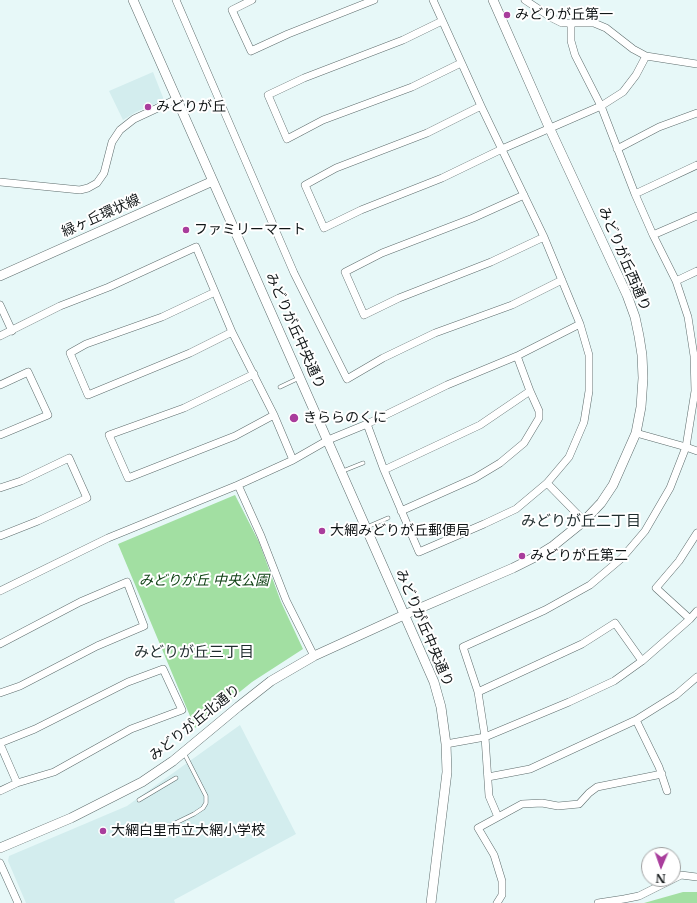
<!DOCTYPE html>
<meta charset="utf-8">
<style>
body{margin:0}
#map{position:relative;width:697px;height:903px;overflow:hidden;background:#e7f8f8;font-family:"Libre Baskerville",serif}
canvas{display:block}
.north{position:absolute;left:641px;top:847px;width:40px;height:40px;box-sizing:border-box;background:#fff;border:1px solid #a0a2a2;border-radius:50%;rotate:182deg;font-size:11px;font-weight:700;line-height:16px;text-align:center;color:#111617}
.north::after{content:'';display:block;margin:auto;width:14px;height:18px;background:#a93d9c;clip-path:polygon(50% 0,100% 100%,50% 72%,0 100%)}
</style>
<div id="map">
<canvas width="697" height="903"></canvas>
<div class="north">N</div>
</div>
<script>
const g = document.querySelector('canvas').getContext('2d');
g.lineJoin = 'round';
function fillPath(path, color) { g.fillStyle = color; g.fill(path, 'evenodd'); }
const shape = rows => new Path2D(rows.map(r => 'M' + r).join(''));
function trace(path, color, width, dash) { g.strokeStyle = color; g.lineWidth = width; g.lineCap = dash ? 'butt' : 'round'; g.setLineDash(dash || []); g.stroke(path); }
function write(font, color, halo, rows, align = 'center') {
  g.font = font + ' "Libre Baskerville","Noto Sans JP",serif'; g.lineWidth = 4; g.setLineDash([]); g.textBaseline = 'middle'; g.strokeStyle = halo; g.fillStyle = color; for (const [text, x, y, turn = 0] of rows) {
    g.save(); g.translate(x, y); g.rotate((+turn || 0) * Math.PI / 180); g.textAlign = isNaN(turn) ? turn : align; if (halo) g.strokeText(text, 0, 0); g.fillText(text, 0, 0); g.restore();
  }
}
fillPath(shape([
 [153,72,164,100,136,112,123,120,109,91],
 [240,725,296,834,174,900,175,903,26,903,8,861,9,856,127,806]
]), '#d3edee');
fillPath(shape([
 [235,495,259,542,281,602,303,649,252,682,195,728,118,544],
 [683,892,697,892,697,903,644,903]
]), '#a2dfa2');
const service = shape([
 [280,387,299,378],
 [343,471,363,463],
 [367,527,388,518],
 [139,800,176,778],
 [155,833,194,814,203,808,206,803,206,796,184,753]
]);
const minor = shape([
 [176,0,294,273,347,379,383,358,435,333,512,305,562,280],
 [252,0,232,10,251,51,288,34,374,0],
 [525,0,552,18,562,23,594,23,606,28,633,49,646,56,697,64],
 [442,21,403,40,304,78,268,95,287,139,323,120,412,87,461,63],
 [481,106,427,133,336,168,305,185,324,228,361,210,442,178,502,149,601,106,623,92,636,75,646,56],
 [617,149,659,127,697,113],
 [0,182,80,190,88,188,97,183,104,173,112,142,120,130,134,119,177,99],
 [635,194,697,165],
 [524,195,473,218,382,253,345,272,364,315,399,298,491,262,544,237],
 [653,235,697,216],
 [676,281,697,271],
 [215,292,162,317,86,344,70,353,88,395,190,353,232,332],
 [0,305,12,331],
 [0,336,60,306,109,287,196,247,232,332,274,415,293,460],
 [254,374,184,408,109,435,128,478,235,436,274,415],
 [0,385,28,372,48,415,0,435],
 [367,424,384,470,419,552,484,524,516,509,547,483,569,457,584,422,589,391,589,355,580,324,544,237,481,106,433,0],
 [636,433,686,447,697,451],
 [384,470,480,425,530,391],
 [547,483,584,521],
 [238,485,261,536,286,600,314,656],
 [0,488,21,481,69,458,87,498,38,521,0,536],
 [401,511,475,478,500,463,524,443,539,418,539,411,530,391,517,356],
 [0,591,108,538,238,485,293,460,328,440,367,424,447,385,517,356,580,324],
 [690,619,656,588,679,561,697,533],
 [0,644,80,602,127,582,144,626,97,646,20,686,0,693],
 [478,692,582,644,615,623,642,661],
 [636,720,659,767,667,791],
 [0,743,35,729,128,682,163,669,182,710,131,729,54,772,17,783,0,791],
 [0,744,17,783],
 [446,744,485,737,569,702,614,681,642,661,690,619,697,611],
 [488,777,530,769,636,720,676,695,697,677],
 [498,817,489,796,485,737,478,692,463,647,545,610,590,585,622,558,645,531,670,488,686,447,695,391,694,356,688,317,676,281,653,235,635,194,601,106,575,55,571,41,571,23],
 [0,863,18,903],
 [497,903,502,895,502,881,494,855,478,828,522,804,542,803,558,806,579,804,589,793,597,787,662,774],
 [598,903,624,899,639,896,681,875,697,877]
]);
const tertiary = shape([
 [133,0,434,682,441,707,446,744,447,772,431,903],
 [0,276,213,181],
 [0,848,71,818,142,782,173,761,238,707,271,681,314,656,404,615,513,568,535,557,553,546,584,521,601,503,613,485,636,433,641,407,643,378,642,355,639,336,635,317,627,295,549,127,493,0]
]);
trace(service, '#5d6c6c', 4.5);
trace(minor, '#5d6c6c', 8);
trace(tertiary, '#5d6c6c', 10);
trace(service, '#fff', 3.5);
trace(minor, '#fff', 7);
trace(tertiary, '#fff', 9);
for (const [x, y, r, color] of [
 [507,15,4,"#a93d9c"],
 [148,107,4,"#a93d9c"],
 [186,230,4,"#a93d9c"],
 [294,418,5,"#a93d9c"],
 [322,531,4,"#a93d9c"],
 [522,556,4,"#a93d9c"],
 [103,831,4,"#a93d9c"]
]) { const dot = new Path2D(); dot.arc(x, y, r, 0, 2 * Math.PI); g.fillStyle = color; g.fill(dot); trace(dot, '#fff', 1.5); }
write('14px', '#111617', '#fff', [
 ["みどりが丘第一",515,15],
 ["みどりが丘",156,107],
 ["ファミリーマート",194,230],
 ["きららのくに",303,418],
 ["大網みどりが丘郵便局",330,531],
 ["みどりが丘第二",530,556],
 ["大網白里市立大網小学校",111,831]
], 'left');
write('14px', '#111617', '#fff', [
 ["緑ヶ丘環状線",101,216,-24],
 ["みどりが丘西通り",624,259,67],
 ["みどりが丘中央通り",295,331,66],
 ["みどりが丘中央通り",424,628,67],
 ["みどりが丘北通り",195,723,-39]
]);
write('italic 14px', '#0f4114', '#fff', [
 ["みどりが丘 中央公園",204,581]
]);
write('15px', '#1f2c2d', '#fff', [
 ["みどりが丘二丁目",581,522],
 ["みどりが丘三丁目",194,653]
]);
</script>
